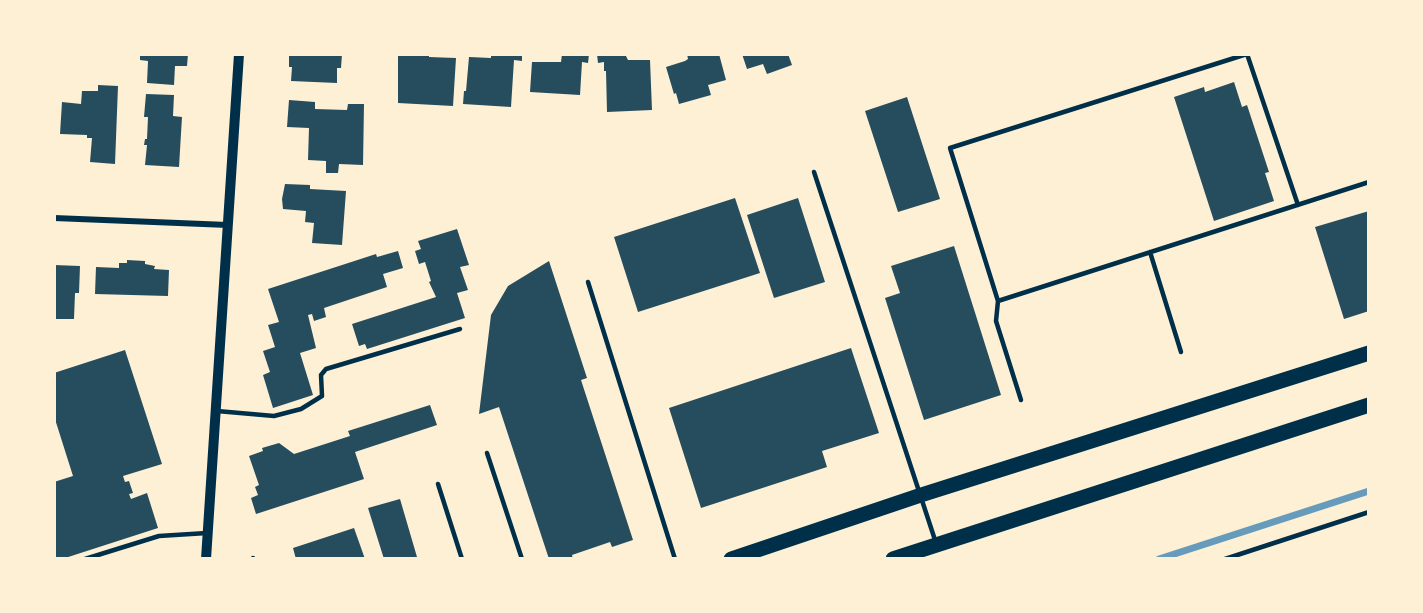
<!DOCTYPE html>
<style>
body{margin:0}
#map{position:relative;width:1423px;height:613px;overflow:hidden;background:#fdf0d5;font-family:"Archivo Narrow",sans-serif}
canvas{display:block}
.frame{position:absolute;inset:0;border:56px solid #fdf0d5;pointer-events:none}
</style>
<div id="map">
<canvas width="1423" height="613"></canvas>
<div class="frame"></div>
</div>
<script>
const g = document.querySelector('canvas').getContext('2d');
g.lineJoin = 'round';
const shape = rows => new Path2D(rows.map(r => 'M' + r).join(''));
function trace(path, color, width, dash) { g.strokeStyle = color; g.lineWidth = width; g.lineCap = dash ? 'butt' : 'round'; g.setLineDash(dash || []); g.stroke(path); }
function fillPath(path, color) { g.fillStyle = color; g.fill(path, 'evenodd'); }
trace(shape([
 [1159,559,1369,491]
]), '#669bbc', 7);
fillPath(shape([
 [140,54,188,54,187,66,175,66,174,85,147,83,148,61,140,60],
 [289,54,342,54,341,68,337,68,337,83,291,81,292,67,289,67],
 [398,54,429,54,429,57,456,58,453,106,398,103],
 [495,54,522,54,522,61,514,60,511,107,463,104,464,91,466,91,469,57,491,58,491,55],
 [562,54,589,54,588,63,582,62,580,95,530,92,532,62,561,62],
 [597,54,625,54,628,60,650,60,652,110,607,112,606,71,604,71,604,62,598,63],
 [687,54,719,54,726,80,708,85,711,95,679,104,676,93,674,94,666,67,685,61,688,59],
 [742,54,788,54,792,65,767,74,763,64,747,69],
 [1234,82,1242,107,1247,105,1269,172,1265,173,1274,201,1214,221,1174,97,1204,87,1205,92],
 [98,85,118,86,115,164,90,162,92,138,87,138,87,135,60,134,62,102,81,104,82,91,98,91],
 [146,94,174,95,173,116,182,117,179,167,145,165,147,145,144,145,145,139,147,139,148,117,144,117],
 [907,97,940,199,898,212,865,111],
 [289,100,315,102,315,109,347,110,348,104,364,104,363,165,339,164,338,173,326,173,326,161,308,160,309,128,287,127],
 [285,184,310,185,310,189,346,191,342,245,312,243,314,223,305,222,306,211,283,209,282,199],
 [735,198,760,273,638,312,614,237],
 [798,198,825,282,774,298,747,215],
 [1369,211,1369,311,1344,319,1315,227],
 [457,229,469,265,460,267,468,290,457,293,465,318,367,349,365,344,359,346,352,324,436,297,429,282,431,281,425,262,419,264,415,251,421,249,418,241],
 [954,246,1001,395,924,420,885,298,900,293,891,266],
 [398,251,403,268,383,274,387,287,324,308,326,317,314,321,312,314,308,315,316,348,300,353,313,395,273,408,263,375,270,372,263,351,275,347,268,325,279,322,268,289,376,254,377,257],
 [127,260,145,261,145,264,155,266,154,269,169,270,168,296,95,294,96,267,119,268,119,263,127,263],
 [549,261,587,378,581,380,633,540,612,547,610,542,572,555,573,559,549,559,499,407,479,414,491,315,508,286],
 [54,265,80,266,79,293,75,293,74,319,54,319],
 [851,348,879,433,822,451,827,467,701,508,669,408],
 [125,350,162,464,123,476,125,482,129,481,133,493,129,494,131,499,147,493,158,528,62,559,54,559,54,482,73,476,54,416,54,373],
 [430,405,437,425,355,452,364,479,256,514,251,498,258,495,255,487,259,485,249,456,263,451,262,448,279,443,294,454,350,436,348,431],
 [400,499,417,557,409,559,384,559,368,508],
 [354,528,365,559,296,559,293,548]
]), '#264d5e');
trace(shape([
 [1247,54,950,148,998,301,1369,182],
 [1247,54,1298,205],
 [814,172,936,543],
 [1150,252,1181,352],
 [588,282,675,559],
 [998,301,996,321,1021,400],
 [217,411,274,416,301,409,322,396,321,375,326,369,460,329],
 [487,453,522,559],
 [438,484,462,559],
 [253,558,253,559],
 [85,559,159,536,207,533],
 [1225,559,1369,512]
]), '#003049', 4.5);
trace(shape([
 [54,218,228,225]
]), '#003049', 6);
trace(shape([
 [206,559,239,54]
]), '#003049', 10);
trace(shape([
 [731,559,921,495,1369,353],
 [893,559,1369,405]
]), '#003049', 15);
</script>
